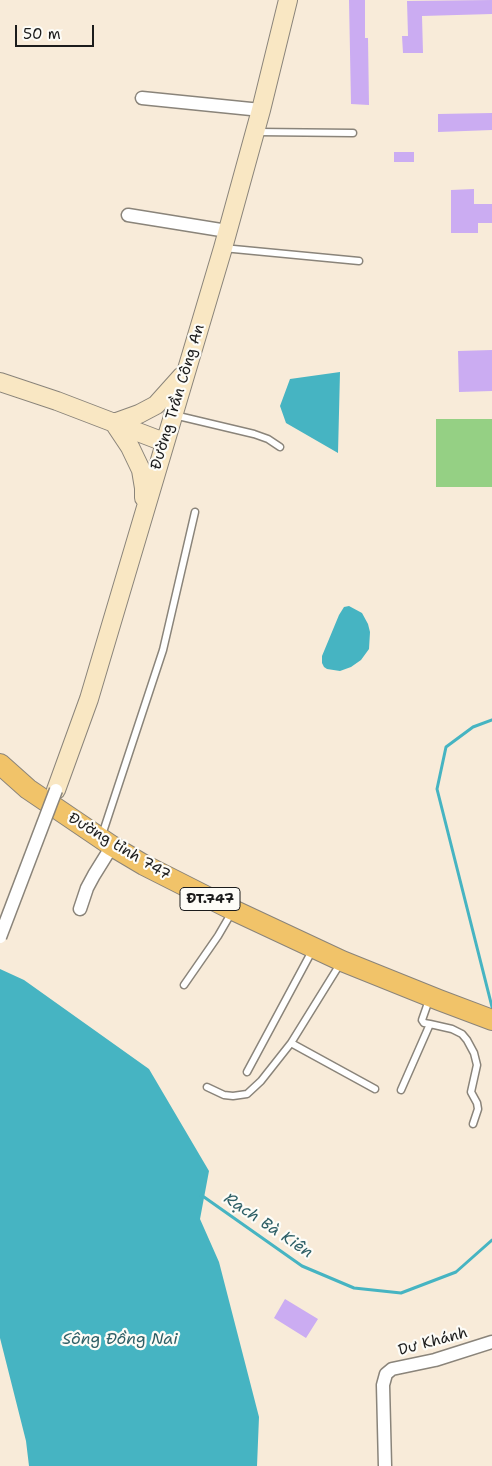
<!DOCTYPE html>
<meta charset="utf-8">
<style>
body{margin:0}
#map{position:relative;width:492px;height:1466px;overflow:hidden;background:#f8ebd9;font-family:"Shantell Sans",sans-serif}
canvas{display:block}
.scale{position:absolute;left:15px;top:25px;width:79px;height:22px;box-sizing:border-box;border:2px solid #1c1c1c;border-top:0;padding-left:6px;font-size:15px;line-height:18px;white-space:nowrap;color:#1c1c1c;-webkit-text-stroke:4px #fdfcf7;paint-order:stroke}
</style>
<div id="map">
<canvas width="492" height="1466"></canvas>
<div class="scale">50 m</div>
</div>
<script>
const g = document.querySelector('canvas').getContext('2d');
g.lineJoin = 'round';
function fillPath(path, color) { g.fillStyle = color; g.fill(path, 'evenodd'); }
const shape = rows => new Path2D(rows.map(r => 'M' + r).join(''));
function trace(path, color, width, dash) { g.strokeStyle = color; g.lineWidth = width; g.lineCap = dash ? 'butt' : 'round'; g.setLineDash(dash || []); g.stroke(path); }
function write(font, color, halo, rows, align = 'center') {
  g.font = font + ' "Shantell Sans",sans-serif'; g.lineWidth = 4.5; g.setLineDash([]); g.textBaseline = 'middle'; g.strokeStyle = halo; g.fillStyle = color; for (const [text, x, y, turn = 0] of rows) {
    g.save(); g.translate(x, y); g.rotate((+turn || 0) * Math.PI / 180); g.textAlign = isNaN(turn) ? turn : align; if (halo) g.strokeText(text, 0, 0); g.fillText(text, 0, 0); g.restore();
  }
}
fillPath(shape([
 [436,419,492,419,492,487,436,487]
]), '#95d084');
fillPath(shape([
 [340,372,338,453,286,423,280,406,290,379],
 [349,606,362,613,368,624,370,632,369,649,361,660,351,667,340,671,327,669,324,667,322,663,322,656,339,615,344,607],
 [0,969,24,980,149,1069,209,1171,200,1219,219,1262,259,1417,257,1466,29,1466,26,1441,0,1338]
]), '#46b4c2');
trace(shape([
 [492,720,473,727,446,747,437,789,492,1007],
 [201,1196,204,1197,302,1266,354,1288,401,1293,456,1272,492,1240]
]), '#46b4c2', 3);
fillPath(shape([
 [349,0,365,0,365,38,368,38,369,105,351,104],
 [492,0,492,14,422,16,423,53,403,53,402,36,408,36,407,1],
 [492,113,492,130,438,132,438,114],
 [394,152,414,152,414,162,394,162],
 [474,189,474,204,492,204,492,223,478,223,478,233,451,233,451,190],
 [492,350,492,391,459,392,458,351],
 [285,1299,318,1319,306,1338,274,1318]
]), '#cbacf2');
const lane = shape([
 [257,132,353,133],
 [223,248,359,261],
 [174,415,254,434,268,439,280,447],
 [102,835,163,650,195,512],
 [340,964,291,1043,375,1089],
 [184,985,218,936,232,912],
 [430,1024,452,1029,462,1034,467,1040,474,1053,477,1065,471,1092,477,1103,478,1109,473,1124],
 [247,1072,312,951],
 [207,1087,224,1095,233,1096,247,1094,261,1081,291,1043],
 [401,1090,430,1024,424,1023,422,1020,429,1000]
]);
const street = shape([
 [142,98,261,110],
 [128,215,227,231],
 [80,909,87,888,94,875,112,846],
 [385,1466,383,1385,386,1374,392,1369,435,1360,492,1342]
]);
const secondary = shape([
 [0,382,57,401,164,442],
 [144,498,144,488,141,470,130,447,114,423,139,414,156,405,182,376],
 [56,790,89,699,223,248,261,110,288,0]
]);
const primary = shape([
 [0,764,28,789,112,846,144,865,233,910,342,961,439,1000,492,1020]
]);
trace(lane, '#8a847a', 9);
trace(street, '#8a847a', 15);
trace(secondary, '#8a847a', 20);
trace(primary, '#8a847a', 22);
trace(lane, '#fff', 6);
trace(street, '#fff', 12);
trace(secondary, '#f9e7c3', 18);
trace(primary, '#f1c369', 20);
const streetBridge = shape([
 [0,937,56,790]
]);
trace(streetBridge, '#8a847a', 15, []);
trace(streetBridge, '#fff', 12);
for (const [x, y, w] of [
 [210,899,60]
]) { const box = new Path2D(); box.roundRect(x - w / 2, y - 11.5, w, 23, 4); g.fillStyle = '#fdfcf7'; g.fill(box); trace(box, '#1c1c1c', 1); }
write('bold 14px', '#1c1c1c', null, [
 ["ĐT.747",210,899]
]);
write('15px', '#1c1c1c', '#fdfcf7', [
 ["Đường Trần Công An",178,397,-73],
 ["Đường tỉnh 747",119,847,31],
 ["Dư Khánh",433,1342,-15]
]);
write('italic 16px', '#2f6067', '#fdfcf7', [
 ["Rạch Bà Kiên",268,1226,34],
 ["Sông Đồng Nai",120,1340]
]);
</script>
